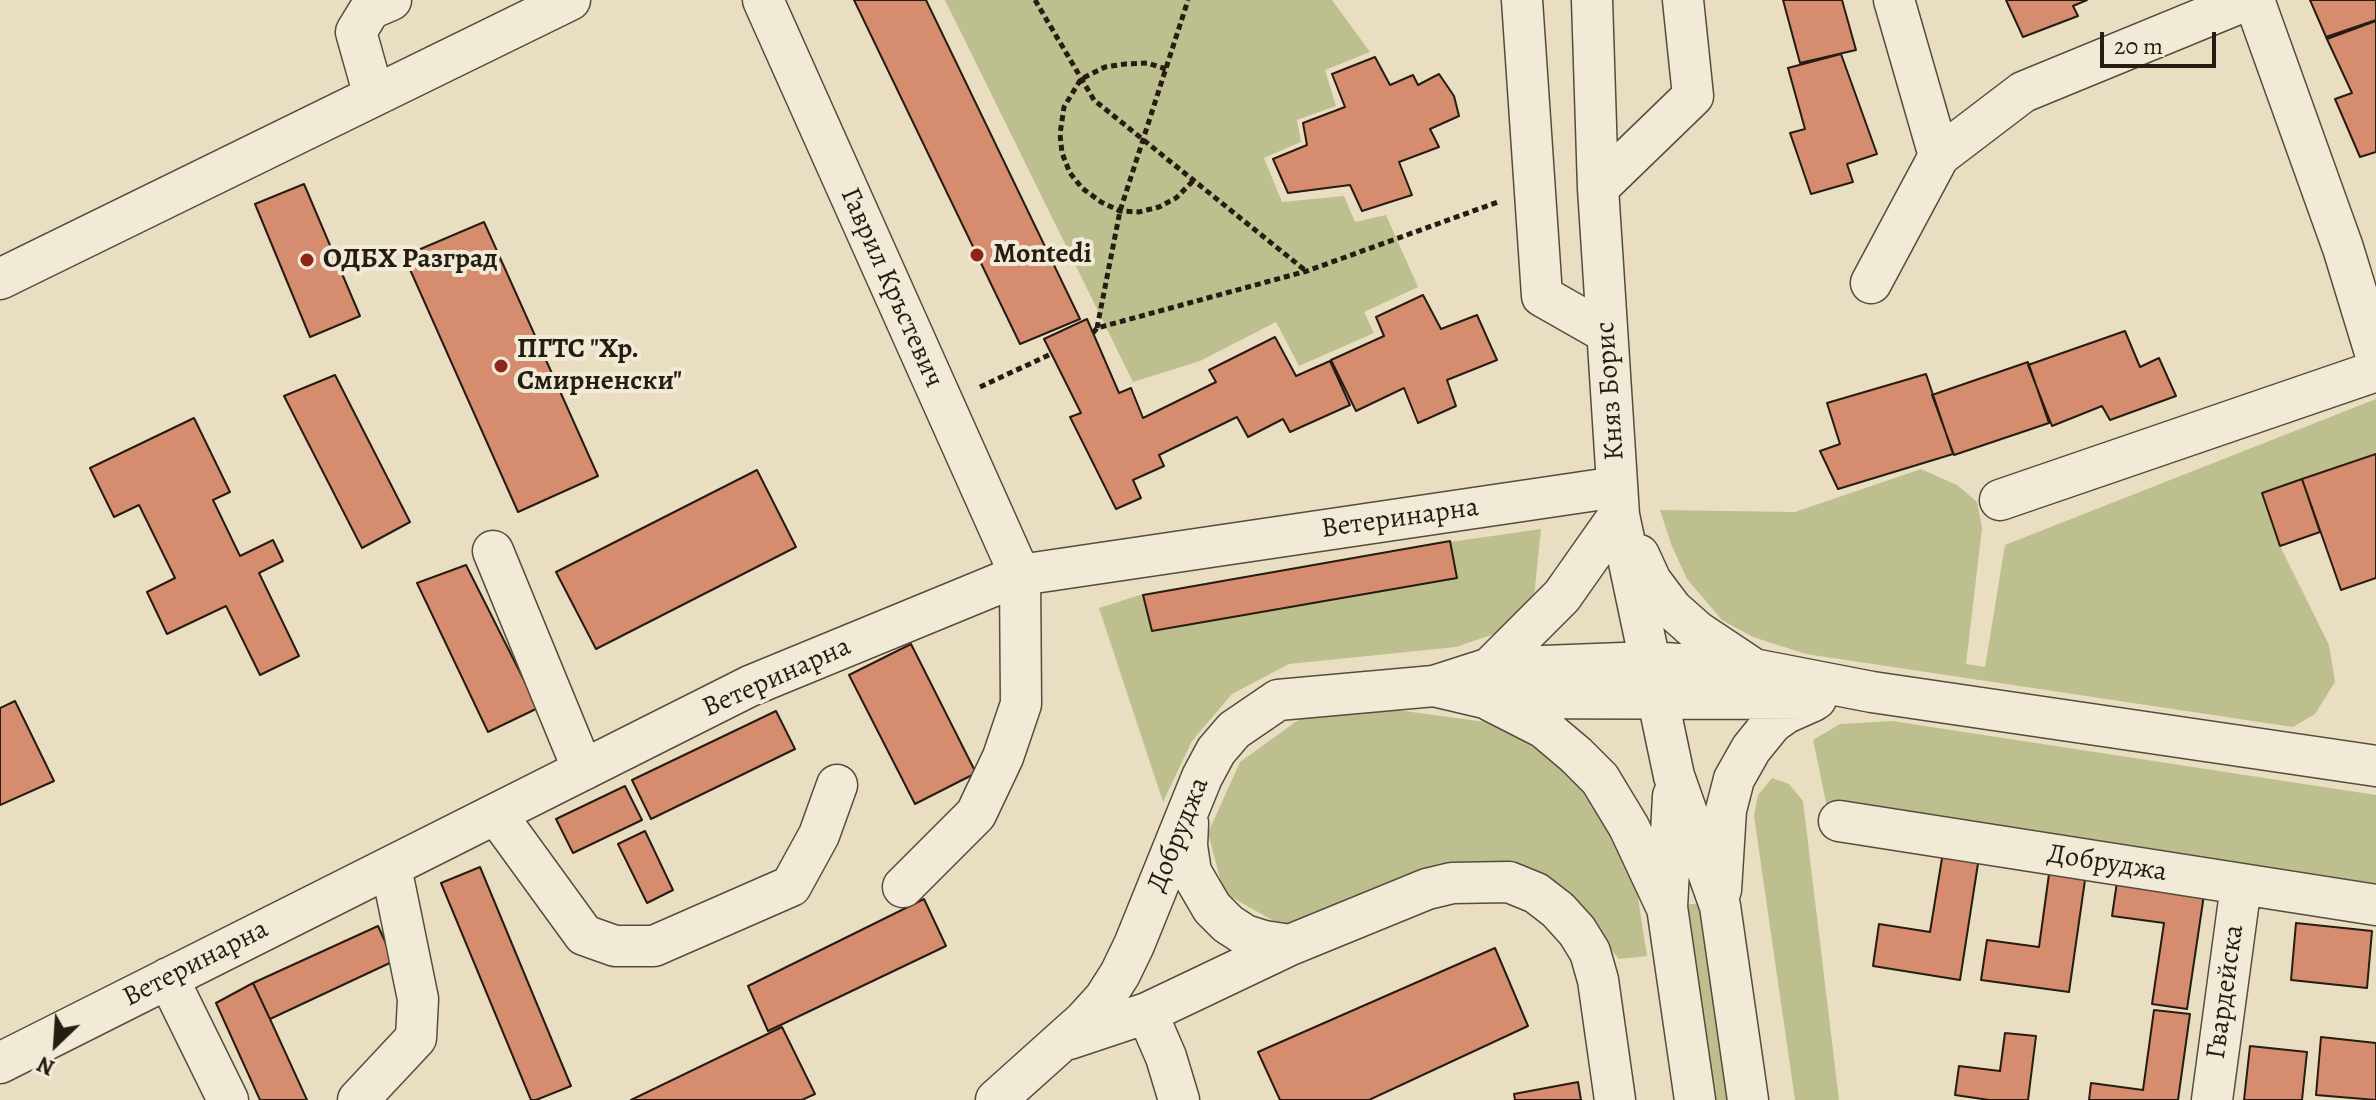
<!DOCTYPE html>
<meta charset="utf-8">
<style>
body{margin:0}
#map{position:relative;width:2376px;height:1100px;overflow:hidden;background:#eadec2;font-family:Alegreya,serif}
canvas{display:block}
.north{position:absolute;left:16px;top:1004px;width:80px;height:80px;-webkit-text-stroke:6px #f1ead7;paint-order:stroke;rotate:205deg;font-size:22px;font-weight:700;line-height:32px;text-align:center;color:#251c12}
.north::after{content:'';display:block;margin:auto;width:28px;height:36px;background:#251c12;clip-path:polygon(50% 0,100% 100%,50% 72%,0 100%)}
.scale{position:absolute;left:2100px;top:32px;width:116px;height:36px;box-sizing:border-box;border:4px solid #251c12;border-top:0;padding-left:10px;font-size:24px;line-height:28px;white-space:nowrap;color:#251c12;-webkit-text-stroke:6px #f1ead7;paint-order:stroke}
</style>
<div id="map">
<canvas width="2376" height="1100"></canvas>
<div class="north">N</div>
<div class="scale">20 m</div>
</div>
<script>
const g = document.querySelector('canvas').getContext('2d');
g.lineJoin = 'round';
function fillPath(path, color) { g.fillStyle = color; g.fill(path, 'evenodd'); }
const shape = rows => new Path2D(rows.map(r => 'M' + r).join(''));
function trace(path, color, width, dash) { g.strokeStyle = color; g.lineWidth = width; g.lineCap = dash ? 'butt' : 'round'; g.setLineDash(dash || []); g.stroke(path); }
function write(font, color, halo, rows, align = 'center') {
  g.font = font + ' Alegreya,serif'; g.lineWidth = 8; g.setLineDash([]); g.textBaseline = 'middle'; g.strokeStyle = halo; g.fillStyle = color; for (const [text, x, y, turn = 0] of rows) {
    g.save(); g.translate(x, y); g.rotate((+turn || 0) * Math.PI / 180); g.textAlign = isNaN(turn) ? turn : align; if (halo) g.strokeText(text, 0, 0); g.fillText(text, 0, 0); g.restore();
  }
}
fillPath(shape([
 [945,0,1332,0,1370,52,1325,70,1336,106,1297,120,1301,142,1264,158,1282,202,1344,196,1355,222,1386,215,1418,287,1364,312,1374,333,1299,366,1276,322,1200,361,1133,382],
 [2376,399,2376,454,2262,493,2280,546,2329,645,2335,682,2315,714,2293,727,1806,654,1753,637,1722,620,1687,579,1671,544,1660,510,1795,512,1921,469,1957,485,1977,502,1982,528,1966,664,1985,667,2005,545],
 [1541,529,1534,597,1500,632,1456,647,1289,664,1232,694,1192,741,1163,802,1099,608,1143,594,1152,631,1457,578,1450,542],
 [1397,710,1493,723,1566,767,1602,812,1633,866,1647,956,1619,959,1573,904,1525,866,1447,867,1337,914,1281,925,1224,893,1208,833,1240,762,1308,713],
 [1892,721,2376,795,2376,889,1828,812,1813,740,1840,724],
 [1772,778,1789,784,1803,801,1839,1100,1795,1100,1754,816,1758,795],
 [1687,904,1701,904,1728,1100,1715,1100]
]), '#bebf8e');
const building = shape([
 [854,0,926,0,1080,319,1020,344,854,0],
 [1783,0,1842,0,1856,50,1800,63,1783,0],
 [2006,0,2087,0,2073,6,2078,16,2023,37,2006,0],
 [2310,0,2376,0,2376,21,2327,39,2310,0],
 [2376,20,2376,152,2360,157,2335,99,2352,93,2326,37,2376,20],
 [1841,54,1877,154,1847,164,1853,182,1811,194,1790,133,1805,129,1788,68,1841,54],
 [1375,57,1390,85,1413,75,1418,85,1439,74,1454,96,1459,116,1430,129,1439,147,1399,162,1412,195,1362,211,1350,185,1288,193,1273,159,1307,145,1303,123,1345,107,1332,74,1375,57],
 [304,184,360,316,310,337,255,204,304,184],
 [484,222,598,476,518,512,404,256,484,222],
 [1423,295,1441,329,1477,315,1497,360,1447,380,1456,406,1418,423,1404,388,1356,411,1331,360,1384,336,1376,317,1423,295],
 [1087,319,1119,393,1131,388,1143,418,1216,382,1209,370,1275,337,1296,376,1330,361,1350,405,1290,432,1283,419,1248,437,1237,417,1159,455,1164,466,1133,480,1141,498,1116,509,1070,417,1081,413,1044,339,1087,319],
 [2125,331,2140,367,2159,358,2176,396,2110,420,2102,406,2052,426,2028,365,2125,331],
 [2028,362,2049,423,1954,455,1932,395,2028,362],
 [1926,374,1953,454,1838,489,1820,451,1840,444,1827,403,1926,374],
 [335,375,410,522,362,548,284,396,335,375],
 [194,418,230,492,213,500,240,556,273,540,283,561,259,573,299,656,260,675,226,606,167,634,147,592,175,578,139,505,114,517,90,468,194,418],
 [2376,454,2376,578,2341,590,2302,479,2376,454],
 [757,470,796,547,596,649,556,572,757,470],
 [2302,479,2320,532,2280,546,2262,493,2302,479],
 [1450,541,1457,578,1152,631,1143,595,1450,541],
 [466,565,538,708,488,732,417,583,466,565],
 [911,644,976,773,915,804,849,675,911,644],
 [15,701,54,781,0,805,0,708,15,701],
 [776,711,795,749,651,819,632,780,776,711],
 [625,786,642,820,573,853,556,819,625,786],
 [645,831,673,890,647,903,618,844,645,831],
 [1943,852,1979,857,1960,980,1873,966,1879,924,1930,932,1943,852],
 [480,867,571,1086,536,1100,531,1100,441,883,480,867],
 [2050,867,2086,873,2069,992,1981,980,1987,940,2039,947,2050,867],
 [2118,875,2205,888,2187,1009,2152,1004,2164,923,2112,916,2118,875],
 [924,899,946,946,768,1031,748,986,924,899],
 [2296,923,2372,931,2367,988,2291,980,2296,923],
 [378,926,394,961,270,1019,253,983,378,926],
 [1495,948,1528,1026,1369,1100,1280,1100,1258,1052,1495,948],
 [253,983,270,1019,307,1100,260,1100,216,1003,253,983],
 [2154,1010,2190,1014,2178,1100,2089,1100,2091,1083,2143,1090,2154,1010],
 [782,1027,815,1094,802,1100,631,1100,782,1027],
 [2005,1033,2036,1036,2028,1100,1989,1100,1955,1095,1959,1066,2000,1071,2005,1033],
 [2321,1037,2376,1043,2376,1100,2316,1095,2321,1037],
 [2250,1046,2307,1052,2302,1100,2244,1100,2250,1046],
 [1578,1082,1581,1100,1515,1100,1514,1094,1578,1082]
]);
fillPath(building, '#d68c6e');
trace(building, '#251c12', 2);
const minor = shape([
 [763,0,1020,575,1021,704,1003,757,976,814,903,887],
 [1522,0,1542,296,1607,333],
 [1592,0,1598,188,1619,515,1674,776,1720,906,1748,1100],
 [2254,0,2343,248,2376,356],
 [374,96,356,32,370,9,391,0],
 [1939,156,2023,92,2247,0],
 [1598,188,1693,96,1683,0],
 [0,279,570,0],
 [1871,283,1939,156,1894,0],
 [2000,500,2376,371],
 [493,551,583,770],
 [1639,555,1651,581,1672,609,1698,632,1752,668],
 [1490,668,1562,596,1619,515],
 [1434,686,1485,698,1816,699],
 [1491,701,1544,728,1576,755,1600,779,1629,827,1665,904],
 [1673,796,1667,907,1695,1100],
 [496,814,584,935,615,946,654,946,791,886,819,835,837,785],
 [1839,821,2376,905],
 [1188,823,1187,846,1191,872,1212,908,1228,924,1245,935,1264,941,1290,945],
 [1721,890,1726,810,1734,779,1751,749,1772,723,1786,713,1813,701],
 [168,978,228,1100],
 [1147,1013,1166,1057,1179,1100],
 [1069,1039,1147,1013,1290,945,1427,889,1452,883,1509,882,1536,893,1558,910,1577,931,1590,952,1598,980,1615,1100],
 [0,1063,750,686,1020,575,1617,487],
 [358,1100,416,1038,418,999,391,867],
 [996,1100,1084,1021,1104,999,1120,974,1134,945,1202,777,1216,751,1234,730,1278,700,1434,686,1490,668,1649,662,1753,669,1872,692,2376,766],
 [2212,1100,2241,885]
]);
trace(minor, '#564c3e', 43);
trace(shape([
 [1035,0,1094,100,1306,271],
 [1166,69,1147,63,1125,64,1105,67,1081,79,1064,107,1060,134,1062,153,1070,173,1082,188,1101,202,1120,211,1139,212,1159,207,1176,198,1193,181],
 [1097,328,1120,211,1188,0],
 [1093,333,1097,328,1307,271,1498,202],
 [980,387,1051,354]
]), '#251c12', 5, [6, 4]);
trace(minor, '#f1ead7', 40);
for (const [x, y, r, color] of [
 [977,255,8,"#8f2418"],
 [307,260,8,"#8f2418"],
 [501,366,8,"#8f2418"]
]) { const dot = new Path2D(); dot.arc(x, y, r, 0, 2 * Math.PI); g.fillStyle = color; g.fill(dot); trace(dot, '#f1ead7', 3); }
write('bold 28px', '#251c12', '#f1ead7', [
 ["Montedi",993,255],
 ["ОДБХ Разград",323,260],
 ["ПГТС \"Хр.",517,350],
 ["Смирненски\"",517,382]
], 'left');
write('28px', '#251c12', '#f1ead7', [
 ["Гаврил Кръстевич",891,288,66],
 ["Княз Борис",1611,391,-94],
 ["Ветеринарна",1400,519,-8],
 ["Ветеринарна",777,678,-24],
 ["Добруджа",1179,835,-68],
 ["Добруджа",2107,864,9],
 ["Ветеринарна",196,964,-27],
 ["Гвардейска",2226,992,-82]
]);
</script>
